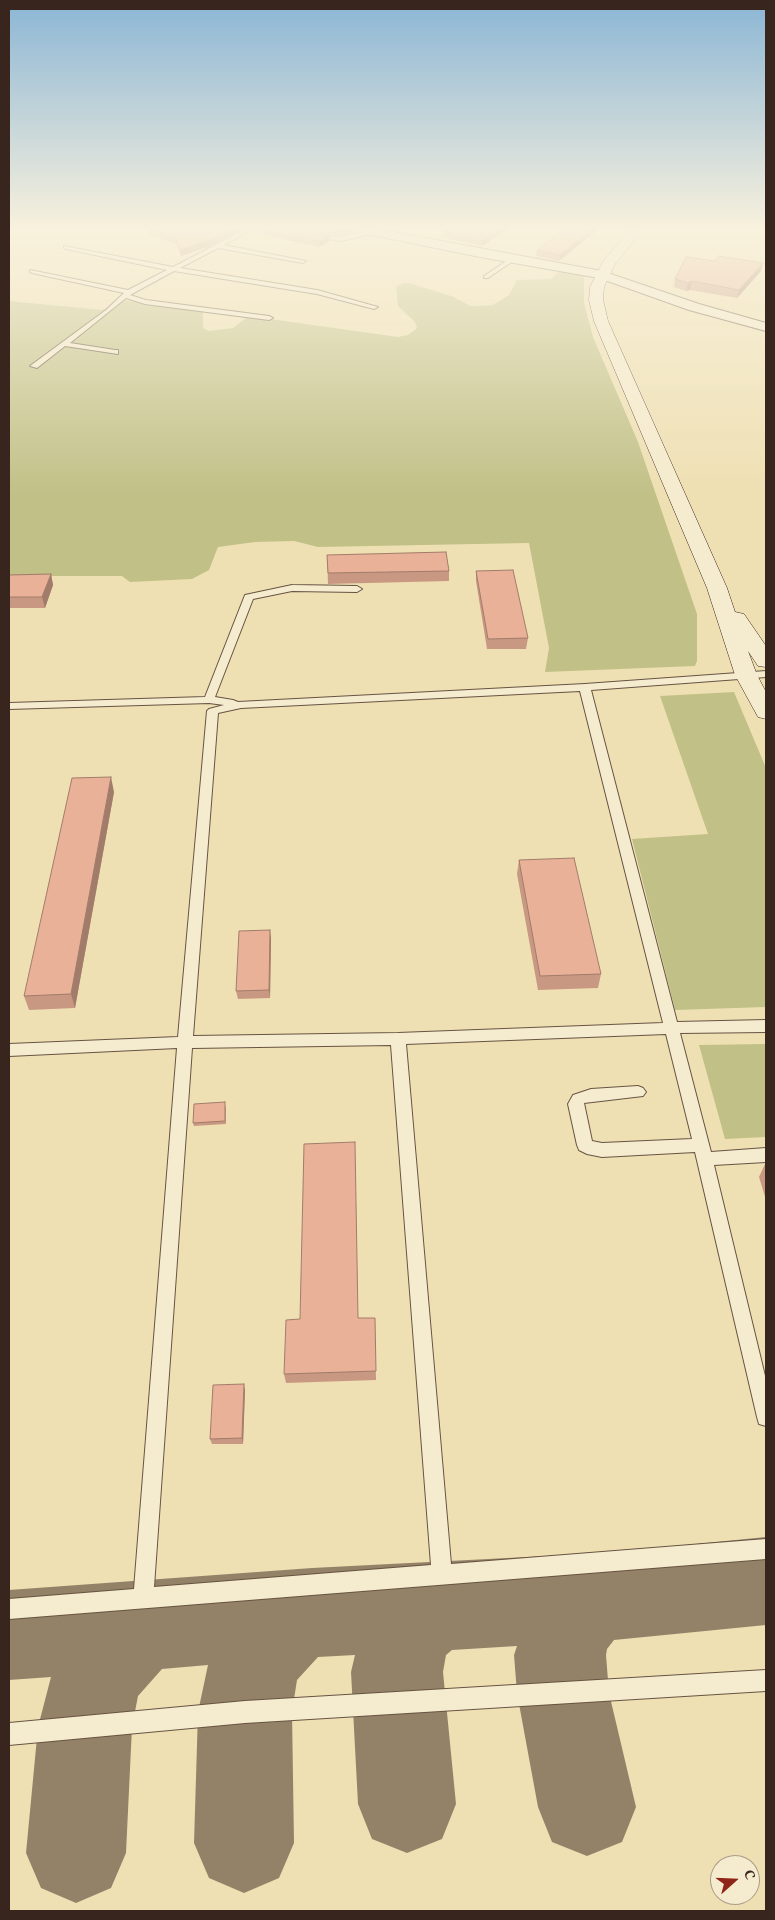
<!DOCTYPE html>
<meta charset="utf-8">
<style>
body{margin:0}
#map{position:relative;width:775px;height:1920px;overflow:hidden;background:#efe0b3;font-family:Vollkorn,serif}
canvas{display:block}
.frame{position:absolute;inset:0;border:10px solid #38251e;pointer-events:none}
.north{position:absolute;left:710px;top:1855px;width:50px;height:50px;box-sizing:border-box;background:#f5ebce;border:1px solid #a99c88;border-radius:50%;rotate:70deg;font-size:14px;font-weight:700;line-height:20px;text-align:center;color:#38251e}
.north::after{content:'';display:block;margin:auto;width:18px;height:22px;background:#8f2418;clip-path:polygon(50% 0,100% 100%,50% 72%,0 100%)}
</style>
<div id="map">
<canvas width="775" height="1920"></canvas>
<div class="frame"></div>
<div class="north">С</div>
</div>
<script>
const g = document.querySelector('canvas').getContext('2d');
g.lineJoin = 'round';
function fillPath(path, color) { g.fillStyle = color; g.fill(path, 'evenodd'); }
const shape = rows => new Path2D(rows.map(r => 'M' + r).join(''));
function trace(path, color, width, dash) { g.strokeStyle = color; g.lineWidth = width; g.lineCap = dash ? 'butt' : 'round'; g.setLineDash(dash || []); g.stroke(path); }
fillPath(shape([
 [560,270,584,276,584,303,593,337,638,442,697,614,697,661,695,666,545,672,549,648,529,543,318,547,294,541,255,542,218,547,209,570,192,579,130,582,122,576,51,576,9,584,9,301,102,310,123,300,203,312,203,328,209,331,233,328,246,318,277,320,398,337,408,335,417,328,415,322,398,306,396,287,403,283,409,283,454,297,470,306,479,306,493,305,509,295,517,280,551,279],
 [734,692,766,768,766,1007,675,1010,632,839,708,834,660,696],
 [766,1044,766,1137,725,1139,699,1045]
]), '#c1c087');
fillPath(shape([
 [766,1537,766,1625,614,1640,607,1649,606,1655,609,1693,636,1807,622,1842,587,1856,552,1842,538,1807,517,1693,514,1655,517,1646,452,1650,446,1655,443,1672,456,1804,442,1839,407,1853,372,1839,358,1804,351,1672,355,1655,318,1657,297,1680,292,1712,294,1843,279,1878,244,1893,209,1878,194,1843,198,1712,208,1665,162,1669,138,1696,132,1727,126,1853,111,1888,76,1903,41,1888,26,1853,38,1727,51,1677,9,1680,9,1590,312,1568,605,1553,766,1537]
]), '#948268');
const lane = shape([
 [250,227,257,227,224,245,306,261,303,263,218,248,180,268,317,290,378,307,374,309,317,294,174,271,130,295,146,300,269,316,273,318,269,320,145,304,126,298,70,343,115,350,118,350,118,354,65,346,37,368,30,366,106,310,124,293,32,273,30,272,30,270,128,290,167,270,66,249,64,248,64,246,173,267,250,227],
 [378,229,380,230,380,232,340,241,310,236,313,234,340,237,378,229],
 [511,258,516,259,488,278,484,278,484,276,511,258],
 [292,585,357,586,362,589,357,592,292,591,253,599,215,697,233,700,238,702,585,684,766,671,766,677,591,690,677,1022,766,1020,766,1032,680,1033,711,1152,766,1148,766,1162,714,1165,766,1380,766,1426,759,1424,757,1417,695,1152,602,1157,587,1154,579,1150,577,1145,568,1104,573,1095,591,1089,638,1086,643,1088,646,1092,643,1096,584,1103,592,1141,602,1143,692,1139,666,1034,406,1044,451,1564,766,1539,766,1559,9,1619,9,1599,134,1589,177,1048,9,1056,9,1044,178,1037,207,711,209,709,224,705,209,703,9,709,9,703,205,697,245,595,292,585],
 [580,691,663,1023,398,1033,193,1036,218,713,241,708,580,691],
 [391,1045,431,1565,154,1587,192,1048,391,1045],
 [766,1670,766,1691,245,1723,9,1745,9,1723,245,1701,766,1670]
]);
const street = shape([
 [346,227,367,227,602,271,699,304,766,323,766,331,689,310,599,278,480,257,352,231,346,227]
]);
const secondary = shape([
 [633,227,645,227,615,264,604,287,603,300,608,321,727,588,735,612,744,614,766,646,766,667,758,666,748,651,757,675,766,692,766,719,758,717,735,675,707,588,594,321,589,300,590,287,604,260,633,227]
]);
trace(lane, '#665443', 2);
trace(street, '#665443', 2);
trace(secondary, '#38251e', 1);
fillPath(lane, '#f5ebce');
fillPath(street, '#f5ebce');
fillPath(secondary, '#f5ebce');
fillPath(shape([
 [250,227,330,235,330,241,319,247,251,232],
 [288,227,351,227,351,233,340,235],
 [568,227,601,227,559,261,536,256,537,250],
 [510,228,482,246,444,238,444,232],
 [150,229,210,246,181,256,176,244,150,235],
 [761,271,737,298,690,290,686,291,674,287,675,279],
 [327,555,449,571,449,581,328,584],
 [476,571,528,638,526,649,487,649,476,581],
 [51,574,53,585,45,608,9,608,9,575],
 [114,792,75,1008,29,1010,24,996],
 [519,860,601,974,598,988,538,990,517,874],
 [271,938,270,998,238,999,236,991],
 [226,1106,226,1124,194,1126,193,1123],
 [765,1164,766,1164,766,1200,759,1177],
 [358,1318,375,1318,376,1380,286,1383,284,1374],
 [245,1390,243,1444,212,1444,210,1439]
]), '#c89883');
fillPath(shape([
 [235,227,247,227,210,246,181,256,180,250],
 [351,227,351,233,340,235,340,229],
 [503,227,510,227,510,228,482,246,482,240],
 [595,227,601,227,559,261,560,255],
 [330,235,330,241,319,247,319,241],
 [763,263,761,271,737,298,739,290],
 [692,281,690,290,686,291,688,283],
 [51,574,53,585,45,608,42,597],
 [111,777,114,792,75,1008,71,994],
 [270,930,271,938,270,998,269,990],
 [244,1384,245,1390,243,1444,242,1438]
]), '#a27c6a');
const building = shape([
 [157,227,235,227,210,240,180,250,176,238,150,229,157,227],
 [251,227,287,227,330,235,319,241,251,227],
 [325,227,351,227,340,229,325,227],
 [452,227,503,227,482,240,444,232,452,227],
 [568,227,595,227,560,255,537,250,568,227],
 [719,256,763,263,739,290,692,281,688,283,675,279,686,257,715,261,719,256],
 [446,552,449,571,328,573,327,555,446,552],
 [513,570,528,638,488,639,476,571,513,570],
 [51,574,42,597,9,597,9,575,51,574],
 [111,777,71,994,24,996,72,778,111,777],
 [574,858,601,974,540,976,519,860,574,858],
 [270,930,269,990,236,991,239,931,270,930],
 [225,1102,225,1121,193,1123,194,1104,225,1102],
 [355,1142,358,1318,375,1318,376,1371,284,1374,286,1320,300,1319,304,1144,355,1142],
 [244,1384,242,1438,210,1439,213,1385,244,1384]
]);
fillPath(building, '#e8b198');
trace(building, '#a27c6a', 1);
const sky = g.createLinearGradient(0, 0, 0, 495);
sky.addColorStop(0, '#8bb6d5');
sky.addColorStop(0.46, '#f8f1dd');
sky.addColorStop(1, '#f8f1dd00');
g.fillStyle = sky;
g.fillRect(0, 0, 775, 495);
</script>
